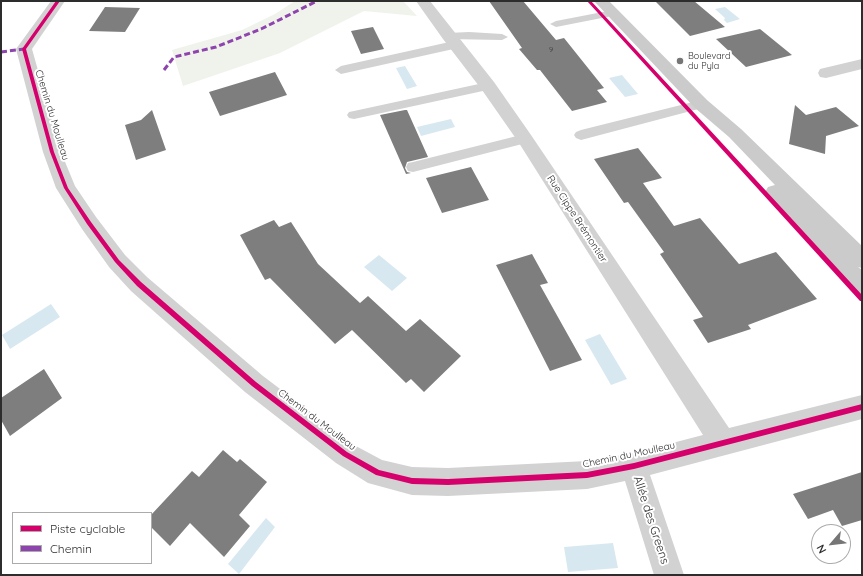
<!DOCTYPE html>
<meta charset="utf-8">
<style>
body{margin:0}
#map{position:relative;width:863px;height:576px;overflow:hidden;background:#fff;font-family:Quicksand,sans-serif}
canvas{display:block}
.frame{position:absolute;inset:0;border:2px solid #2d2d2d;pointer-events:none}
.legend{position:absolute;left:12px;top:512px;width:140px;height:52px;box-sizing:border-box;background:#fff;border:1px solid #ababab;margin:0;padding:5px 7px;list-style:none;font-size:12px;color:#2d2d2d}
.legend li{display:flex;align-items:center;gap:8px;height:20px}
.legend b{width:20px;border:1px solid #ababab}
.north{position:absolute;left:811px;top:524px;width:40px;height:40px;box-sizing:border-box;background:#fff;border:1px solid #ababab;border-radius:50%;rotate:242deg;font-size:11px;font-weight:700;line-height:16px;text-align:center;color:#2d2d2d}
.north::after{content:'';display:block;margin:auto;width:14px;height:18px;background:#767676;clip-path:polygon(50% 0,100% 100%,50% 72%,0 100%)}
</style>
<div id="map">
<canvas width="863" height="576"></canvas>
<div class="frame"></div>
<ul class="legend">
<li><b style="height:5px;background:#d6006c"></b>Piste cyclable</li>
<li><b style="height:5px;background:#8e44ad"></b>Chemin</li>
</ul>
<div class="north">N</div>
</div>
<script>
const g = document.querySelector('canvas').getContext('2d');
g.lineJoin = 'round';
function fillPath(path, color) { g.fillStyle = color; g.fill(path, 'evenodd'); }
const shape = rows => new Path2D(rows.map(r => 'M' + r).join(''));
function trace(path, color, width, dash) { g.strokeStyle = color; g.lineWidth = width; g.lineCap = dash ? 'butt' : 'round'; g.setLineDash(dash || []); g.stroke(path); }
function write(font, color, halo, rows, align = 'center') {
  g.font = font + ' Quicksand,sans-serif'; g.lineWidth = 4; g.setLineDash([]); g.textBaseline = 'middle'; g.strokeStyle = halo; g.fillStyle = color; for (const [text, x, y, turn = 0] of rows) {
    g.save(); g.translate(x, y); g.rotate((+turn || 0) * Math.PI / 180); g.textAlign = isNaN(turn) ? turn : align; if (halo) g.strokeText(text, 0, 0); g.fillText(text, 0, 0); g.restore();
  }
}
fillPath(shape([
 [295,1,403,1,417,16,364,11,280,53,183,86,172,50,242,30,275,14]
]), '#f0f3eb');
fillPath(shape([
 [725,7,740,19,727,23,724,20,725,18,715,9],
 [405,66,417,86,407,89,396,68],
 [622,75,638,94,625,97,609,78],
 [451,119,455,127,421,136,417,127],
 [379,255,407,278,392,291,364,267],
 [51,304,60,317,10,349,2,335],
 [600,334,627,379,611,385,585,340],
 [266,518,275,527,239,574,228,564],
 [613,543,618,568,568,572,564,547]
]), '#d8e8f0');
fillPath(shape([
 [489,1,523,1,556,40,564,38,604,88,597,90,607,102,572,111,540,70,537,70,519,49,522,48],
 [655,1,694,1,725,27,690,36],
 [105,7,140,8,125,32,89,31],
 [373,27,384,49,361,54,351,31],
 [760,29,792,55,746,67,716,39],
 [275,72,287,95,220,116,209,92],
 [795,105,806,115,836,107,859,126,826,136,825,154,789,144],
 [152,110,166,150,136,160,125,125,141,120],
 [405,110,407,110,428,157,407,162,405,168,407,172,411,173,406,174,380,115],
 [638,148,662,178,643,183,674,226,700,218,739,264,776,252,817,299,748,325,751,329,708,343,693,320,703,317,660,254,664,252,628,202,624,203,594,159],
 [471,167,489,200,442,213,426,178],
 [274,220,279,227,291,222,318,264,360,303,368,296,406,331,420,319,461,356,424,392,411,379,406,383,352,330,335,344,270,278,265,280,240,235],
 [532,254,548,283,540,285,582,360,550,371,496,265],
 [44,369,62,398,10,436,1,420,1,398],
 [223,450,237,462,240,459,267,482,239,515,250,526,224,557,190,523,170,546,151,527,151,515,192,471,199,477],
 [862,472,862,520,842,526,833,510,808,519,793,494]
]), '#7e7e7e');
fillPath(shape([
 [613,10,619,13,617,15,556,27,550,24,556,21,613,10],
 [469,32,502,34,508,37,502,40,448,39,442,36,448,33,469,32],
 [454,41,458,42,460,45,458,48,341,74,335,70,341,66,454,41],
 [488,82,492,83,494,86,492,89,354,119,349,118,347,115,349,112,354,111,488,82],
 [701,100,706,101,708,104,706,107,581,140,576,138,574,135,576,132,581,130,701,100],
 [525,134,530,136,532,139,530,142,413,172,408,171,406,167,408,163,413,162,525,134]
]), '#d2d2d2');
fillPath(shape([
 [51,1,65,1,32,49,61,152,75,186,96,217,125,255,147,277,263,376,354,445,382,460,412,467,448,468,587,461,634,453,703,435,519,143,482,90,443,39,416,1,430,1,494,82,531,135,729,428,862,395,862,419,650,475,684,575,654,575,625,481,587,489,448,496,412,495,368,483,336,463,245,392,131,291,109,267,82,229,56,188,43,152,16,49,51,1],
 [862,59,862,69,826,78,820,77,818,73,820,69,862,59]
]), '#d2d2d2');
fillPath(shape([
 [594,1,609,1,707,100,741,129,862,246,862,268,858,267,862,270,862,294,854,292,768,197,765,192,768,187,775,185,729,137,695,108,594,1]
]), '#cbcbcb');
trace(shape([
 [1,52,24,49],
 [164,70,174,57,216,47,261,29,317,1]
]), '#8e44ad', 3, [6, 3]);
fillPath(shape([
 [56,1,60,1,26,49,54,152,68,188,91,222,119,260,141,282,256,382,347,452,379,470,412,478,448,479,587,472,634,463,862,404,862,410,634,469,587,478,448,485,412,484,376,475,343,456,252,386,137,286,115,262,87,224,64,188,50,152,22,49,56,1],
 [587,1,591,1,862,295,862,301,860,301,587,1]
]), '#d6006c');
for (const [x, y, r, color] of [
 [680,61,4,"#767676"]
]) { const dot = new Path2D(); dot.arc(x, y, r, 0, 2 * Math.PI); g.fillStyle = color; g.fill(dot); trace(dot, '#fff', 1.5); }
write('8px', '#414141', null, [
 ["9",551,50]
]);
write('9px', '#2d2d2d', '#fff', [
 ["Boulevard",688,56],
 ["du Pyla",688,66]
], 'left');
write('10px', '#2d2d2d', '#fff', [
 ["Chemin du Moulleau",52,115,73],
 ["Rue Cippe Brémontier",577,219,57],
 ["Chemin du Moulleau",317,420,37],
 ["Chemin du Moulleau",629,455,-12]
]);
write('12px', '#2d2d2d', '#fff', [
 ["Allée des Greens",651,520,72]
]);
</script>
